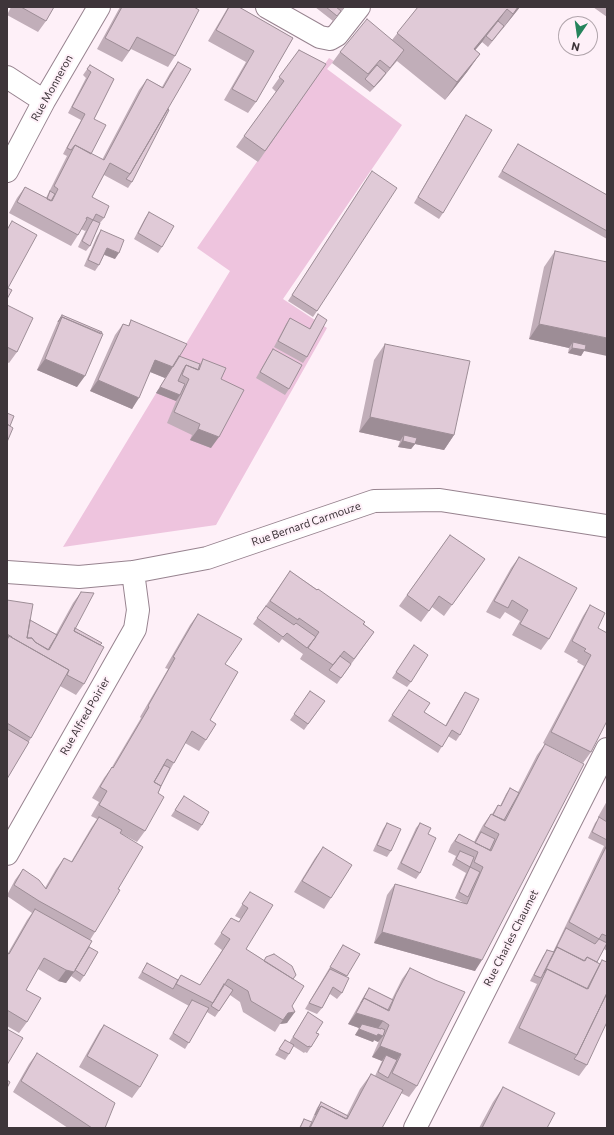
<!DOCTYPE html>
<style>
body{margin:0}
#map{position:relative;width:614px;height:1135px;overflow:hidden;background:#fef0f8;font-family:Commissioner,sans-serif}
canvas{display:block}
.frame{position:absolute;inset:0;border:8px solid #3e353a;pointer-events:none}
.north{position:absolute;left:558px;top:16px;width:40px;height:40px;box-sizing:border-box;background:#fef0f8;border:1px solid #b1a5ac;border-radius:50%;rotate:193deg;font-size:11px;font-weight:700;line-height:16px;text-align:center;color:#3e353a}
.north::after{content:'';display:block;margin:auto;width:14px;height:18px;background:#25845c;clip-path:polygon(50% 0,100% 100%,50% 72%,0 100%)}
</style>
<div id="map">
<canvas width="614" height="1135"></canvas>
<div class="frame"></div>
<div class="north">N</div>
</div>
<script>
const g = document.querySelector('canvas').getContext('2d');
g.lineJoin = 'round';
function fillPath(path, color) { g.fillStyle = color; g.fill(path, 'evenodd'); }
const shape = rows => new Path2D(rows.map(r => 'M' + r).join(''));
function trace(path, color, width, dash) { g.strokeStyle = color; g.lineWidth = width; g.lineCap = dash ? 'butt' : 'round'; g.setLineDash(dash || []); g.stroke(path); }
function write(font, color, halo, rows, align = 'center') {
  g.font = font + ' Commissioner,sans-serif'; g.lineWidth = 4; g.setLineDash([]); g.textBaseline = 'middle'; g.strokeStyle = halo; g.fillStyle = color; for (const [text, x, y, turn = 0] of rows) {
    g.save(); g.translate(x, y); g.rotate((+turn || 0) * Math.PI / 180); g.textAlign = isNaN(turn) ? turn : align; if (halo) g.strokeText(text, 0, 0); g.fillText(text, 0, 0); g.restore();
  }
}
fillPath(shape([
 [329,58,334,61,327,69,402,125,283,299,327,328,216,525,63,547,230,271,197,248]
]), '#eec4de');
const minor = shape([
 [267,7,320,37,330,39,337,35,359,7],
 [7,77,44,101],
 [7,171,44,101,99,7],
 [7,572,79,577,133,572,207,558,374,501,440,500,607,526],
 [7,854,135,629,138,610,133,572],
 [415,1128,607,749]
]);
trace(minor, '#97838f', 24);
trace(minor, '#fff', 22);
fillPath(shape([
 [11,7,54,7,46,21,38,32,7,15],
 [120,7,194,7,175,56,168,67,131,49,122,62,97,49],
 [228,7,239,7,293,38,256,102,248,113,224,100,246,62,208,41,224,14],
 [315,7,345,7,333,21],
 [418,7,520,7,488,47,482,42,475,50,480,54,467,72,445,100,397,61,370,92,332,63,340,52,392,40],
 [593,7,607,7,607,17],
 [299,50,326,64,258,162,236,147,276,92,272,88],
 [178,62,168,109,132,182,128,188,104,175,92,197,104,218,100,223,90,246,86,251,78,247,86,230,85,231,81,229,78,235,71,246,9,213,17,198,25,187,46,198,67,156,63,154,81,120,68,113,86,78,83,75,90,65,114,79,94,119,91,154,102,160,139,90,147,79,162,87,170,73],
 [466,115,443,213,439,219,414,203,462,121],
 [518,144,607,195,607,239,498,177],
 [368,177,317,311,313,317,288,301],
 [149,212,162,247,158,253,134,239,145,218],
 [101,230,115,259,104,255,99,265,95,271,84,266,97,236],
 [555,251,584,351,581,356,568,353,569,348,529,339,544,267],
 [7,305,17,352,9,363,7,362],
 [318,314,307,357,303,363,274,347,286,324,290,318,309,329],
 [62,315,77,387,37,370,58,321],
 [131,320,179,356,200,364,203,359,221,379,211,448,190,440,192,435,167,423,177,399,176,401,156,393,167,376,165,378,150,372,132,409,90,391,115,335,123,324,128,326],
 [385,344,454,435,444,450,415,444,411,449,398,447,400,441,359,432,374,360],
 [273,349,289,389,285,395,256,378,269,355],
 [450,535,485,559,444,616,432,607,421,622,399,606],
 [519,557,549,639,541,650,512,635,520,621,505,612,500,619,486,612,511,568],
 [290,571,365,622,364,624,374,632,337,684,300,659,303,654,282,639,279,643,253,624],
 [81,592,75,628,84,684,76,695,60,686,31,738,7,779,7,600,30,620,56,634,73,603],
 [590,605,598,628,591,752,583,763,543,743,584,666,577,662,578,660,564,652,583,616],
 [198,614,225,664,210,720,206,740,199,751,185,743,161,786,145,831,137,842,120,833,118,889,95,932,90,940,84,976,80,982,71,976,66,983,58,981,38,969,26,990,27,1022,19,1033,7,1026,7,953,8,953,27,920,32,913,7,896,7,895,15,880,23,869,45,888,56,869,64,858,71,862,91,828,97,819,91,816,99,802,92,798,104,778,112,767,141,718,140,717,168,669,165,668,190,625],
 [414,645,411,682,407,687,392,678],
 [409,690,424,712,445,726,461,698,465,692,460,735,456,741,448,736,438,753,388,721],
 [310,691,325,701,304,730,290,720],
 [545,744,475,971,374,943,387,895,395,884,464,903,455,898,466,873,452,865,456,856,448,852,451,845,459,834,474,842,483,825,491,814,492,814,498,805,500,806,506,794,510,788,518,792,537,755],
 [184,796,202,825,198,831,171,816],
 [607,801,607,951,604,949,597,962,600,964,602,960,587,1065,579,1076,508,1043,537,984,530,981,543,956,547,950,553,952,604,846,588,838,595,823,599,818,598,817],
 [387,823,391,851,387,857,373,851,383,829],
 [420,823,428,834,420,873,416,879,397,869,416,828],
 [323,847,331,898,324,909,294,892,315,858],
 [250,892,246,949,293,979,292,1006,287,1023,280,1024,275,1032,243,1012,240,1002,230,995,215,1017,207,1012,185,1049,169,1039,189,1006,138,978,147,963,178,980,181,975,200,985,222,950,214,944,231,918,239,922,241,919,235,916],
 [343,945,360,954,346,977,342,993,337,999,330,994,322,1008,317,1014,305,1009],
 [410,968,417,1086,409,1097,401,1093,382,1128,299,1128,304,1119,311,1122,317,1108,321,1102,347,1115,360,1089,371,1074,375,1076,382,1061,372,1057,379,1041,378,1042,374,1040,373,1042,355,1035,359,1028,348,1024,365,994,369,988,392,999,402,979],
 [308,1012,316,1033,311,1047,307,1053,305,1052,304,1053,293,1046,289,1054,285,1060,275,1055,285,1040,289,1043],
 [104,1025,140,1087,132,1098,79,1067,100,1030],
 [37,1053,105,1128,68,1128,13,1092,29,1064],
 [503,1087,547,1128,479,1128,493,1102]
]), '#c1aeb9');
fillPath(shape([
 [518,7,520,7,500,32,513,14],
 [507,9,494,27,486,36,482,42,461,67,474,49],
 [404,50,396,61,382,79,390,68],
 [480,54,467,72,445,100,457,82],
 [386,73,382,79,370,92,374,87],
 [107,248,119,253,115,259,103,254],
 [539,324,607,338,607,356,584,351,581,356,568,353,572,348,573,342,569,348,529,339],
 [45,359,85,376,77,387,37,370],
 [155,360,173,367,165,378,148,371],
 [98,380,139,398,132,409,90,391],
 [160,387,180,395,176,401,156,393],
 [370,417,454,435,444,450,415,444,411,449,398,447,402,441,404,435,400,441,359,432],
 [198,429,219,437,211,448,190,440],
 [382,932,482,960,475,971,374,943],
 [66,970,74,972,66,983,58,981],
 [295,1012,287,1023,280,1024,288,1013],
 [356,1013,383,1021,375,1033,362,1024,359,1028,348,1024],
 [359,1029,378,1034,383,1036,378,1042,374,1040,373,1042,355,1035],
 [380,1046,401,1054,393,1066,386,1055,382,1061,372,1057]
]), '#9d8d96');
const building = shape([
 [21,7,54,7,46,21,21,7],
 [122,7,194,7,199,10,175,56,137,37,129,51,105,38,122,7],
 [229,7,239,7,293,38,256,102,232,89,254,51,216,30,229,7],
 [326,7,336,7,341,11,337,16,326,7],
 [418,7,518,7,513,14,507,9,474,49,480,54,457,82,397,33,418,7],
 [367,19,404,50,390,68,380,60,368,74,340,52,367,19],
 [498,21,504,26,492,41,486,36,498,21],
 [299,50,326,64,265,151,244,136,284,81,279,77,299,50],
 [178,62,191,69,130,174,110,163,92,197,109,206,104,218,96,214,93,220,87,217,86,219,87,219,78,235,17,202,25,187,52,201,58,189,54,186,75,145,104,160,147,79,163,88,178,62],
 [90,65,114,79,94,119,106,125,91,154,75,145,71,150,67,148,85,114,72,107,91,72,87,69,90,65],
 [377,65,386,73,374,87,365,79,377,65],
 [168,109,169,110,132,182,126,179,130,174,168,109],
 [466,115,492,130,443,213,418,197,466,115],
 [518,144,607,195,607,231,502,171,518,144],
 [372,171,397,188,317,311,292,295,372,171],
 [50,191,55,194,51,201,47,199,50,191],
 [149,212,174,226,162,247,138,233,149,212],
 [93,220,100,223,90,246,82,241,90,225,93,220],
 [12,221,37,235,8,288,12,290,7,299,7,230,12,221],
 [101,230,124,240,119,253,107,248,99,265,88,260,101,230],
 [555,251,607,262,607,338,539,324,555,251],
 [7,305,33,318,17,352,7,347,7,305],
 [318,314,327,320,307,357,278,341,290,318,310,329,318,314],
 [62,315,102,332,101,334,62,317,58,322,62,315],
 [62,317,103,334,85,376,45,359,62,317],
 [131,320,187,344,173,367,155,360,139,398,98,380,123,324,129,326,131,320],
 [573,342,586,345,585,350,572,348,573,342],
 [385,344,470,361,454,435,370,417,385,344],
 [273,349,302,365,289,389,260,372,273,349],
 [179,356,200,364,198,370,186,365,183,370,178,381,185,384,180,395,160,387,179,356],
 [203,359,226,368,221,379,244,390,219,437,198,429,200,424,174,412,189,379,182,375,186,365,199,370,203,359],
 [7,413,14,416,10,426,7,424,7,413],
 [7,424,13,428,7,442,7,424],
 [404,435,417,438,415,444,403,441,404,435],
 [450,535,485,559,452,605,439,596,429,611,407,595,450,535],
 [519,557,577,588,549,639,520,624,528,610,512,600,508,608,494,601,519,557],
 [290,571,317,590,318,589,365,622,363,624,374,632,354,659,344,651,333,665,308,648,319,632,299,618,298,620,270,601,290,571],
 [81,592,94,593,74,631,104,647,84,684,67,675,69,670,11,637,12,637,7,634,7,600,33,604,27,638,32,638,35,642,49,650,81,592],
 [590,605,605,613,598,628,607,633,607,721,591,752,551,732,591,655,584,651,586,649,572,641,590,605],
 [266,606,294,625,296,623,316,637,307,648,287,633,283,637,257,618,266,606],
 [198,614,242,639,225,664,238,672,210,720,216,724,206,740,192,731,174,763,167,759,154,782,161,786,158,793,164,797,145,831,99,805,107,791,100,787,112,767,113,768,149,707,148,706,175,658,173,657,198,614],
 [30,620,57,635,48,650,35,642,32,638,27,638,30,620],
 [75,628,102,643,100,645,74,631,75,628],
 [9,636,69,670,31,738,7,723,7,640,9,636],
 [414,645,428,655,411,682,396,672,414,645],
 [340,656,351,664,341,678,329,670,340,656],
 [409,690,430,703,424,712,446,726,465,692,479,699,460,735,452,730,442,747,392,715,409,690],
 [310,691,325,701,308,724,294,714,310,691],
 [7,729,29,742,7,779,7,729],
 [545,744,584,764,482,960,382,932,395,884,467,904,483,867,474,862,478,852,455,841,459,834,491,851,499,834,484,826,491,814,505,821,545,744],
 [164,765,170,768,161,786,154,782,164,765],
 [510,788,519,793,504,820,493,815,498,805,501,806,510,788],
 [184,796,209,812,202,825,175,810,184,796],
 [99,817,122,830,120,833,143,847,118,889,120,890,95,932,39,901,14,885,23,869,39,880,46,889,64,858,72,862,99,817],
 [599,817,607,822,607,840,592,832,599,817],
 [387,823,401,829,391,851,377,845,387,823],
 [420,823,431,828,428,834,436,838,420,873,401,863,420,823],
 [481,832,495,839,490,850,475,843,481,832],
 [607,845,607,936,602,934,599,939,569,922,607,845],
 [323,847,352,865,331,898,302,881,323,847],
 [460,851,474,857,470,867,456,859,460,851],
 [470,867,480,872,468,897,459,892,470,867],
 [250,892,273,905,246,949,304,986,292,1006,295,1012,288,1013,283,1020,251,1001,248,991,228,979,213,1003,176,984,181,975,200,985,230,939,221,933,231,918,239,922,248,908,242,904,250,892],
 [35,909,92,941,74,972,66,970,44,958,26,990,41,998,27,1022,7,1010,7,953,9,954,35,909],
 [566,928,595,944,599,939,607,943,597,962,587,957,584,961,557,947,554,952,566,928],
 [343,945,360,954,347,976,330,967,343,945],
 [89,947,98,952,84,976,75,970,89,947],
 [557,947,585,961,587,957,600,964,587,989,547,969,544,973,557,947],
 [547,950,554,952,541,978,534,975,547,950],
 [274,954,292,966,296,975,293,979,264,961,266,957,274,954],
 [602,960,607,962,607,993,577,1055,519,1028,547,969,588,989,602,960],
 [147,963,178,980,173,989,142,972,147,963],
 [410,968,435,980,465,992,417,1086,392,1073,401,1054,380,1046,389,1025,383,1021,356,1013,364,998,389,1011,396,994,410,968],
 [330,969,349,978,342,993,333,987,322,1008,309,1003,330,969],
 [224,984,233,990,219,1011,211,1006,224,984],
 [369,988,393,1000,388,1010,364,998,361,1003,369,988],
 [607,993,607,1022,587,1065,574,1059,577,1055,607,993],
 [192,1000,209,1008,189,1043,173,1033,192,1000],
 [308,1012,323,1022,316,1033,319,1034,311,1047,309,1046,308,1047,293,1037,308,1012],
 [362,1024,381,1029,381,1028,385,1030,383,1036,378,1034,377,1036,359,1029,362,1024],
 [104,1025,158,1055,140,1087,87,1056,104,1025],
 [7,1029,23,1038,7,1065,7,1029],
 [285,1040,294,1045,289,1054,279,1049,285,1040],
 [37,1053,115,1103,105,1128,92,1128,21,1081,37,1053],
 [386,1055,397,1060,388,1078,378,1072,386,1055],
 [371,1074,403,1090,382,1128,310,1128,321,1106,347,1119,371,1074],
 [7,1080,10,1082,7,1088,7,1080],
 [503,1087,555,1113,547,1128,482,1128,503,1087],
 [321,1102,348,1116,346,1119,321,1106,315,1115,321,1102],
 [304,1119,312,1122,309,1128,300,1128,304,1119]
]);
fillPath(building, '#e0cad7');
trace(building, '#9d8d96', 1);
write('11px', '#3e353a', '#fef0f8', [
 ["Rue Monneron",52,88,-61],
 ["Rue Bernard Carmouze",306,524,-19],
 ["Rue Alfred Poirier",85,716,-60],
 ["Rue Charles Chaumet",511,938,-63]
]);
</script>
